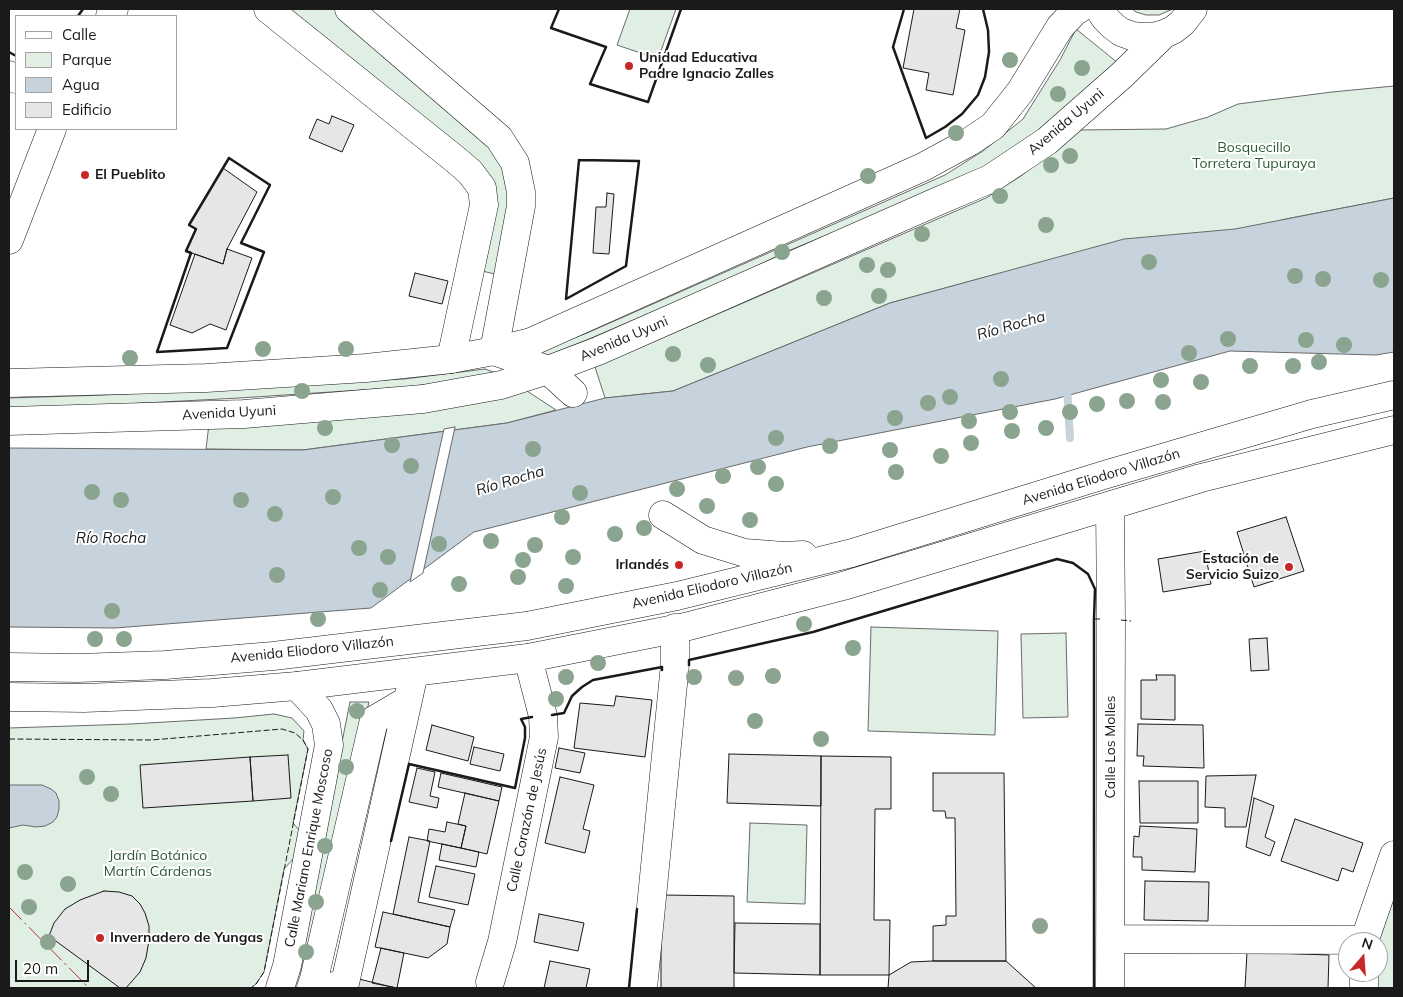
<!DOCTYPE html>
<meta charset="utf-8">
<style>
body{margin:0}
#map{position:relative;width:1403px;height:997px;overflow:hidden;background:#fff;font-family:Mulish,sans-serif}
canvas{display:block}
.frame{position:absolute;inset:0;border:10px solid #1a1a1a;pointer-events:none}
.legend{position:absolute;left:15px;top:15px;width:162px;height:115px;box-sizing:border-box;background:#fff;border:1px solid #a3a3a3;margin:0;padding:6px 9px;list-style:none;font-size:15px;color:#1a1a1a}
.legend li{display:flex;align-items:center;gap:10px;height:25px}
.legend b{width:25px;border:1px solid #a3a3a3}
.north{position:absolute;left:1338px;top:932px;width:50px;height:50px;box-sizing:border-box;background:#fff;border:1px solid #a3a3a3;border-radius:50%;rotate:18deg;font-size:14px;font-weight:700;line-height:20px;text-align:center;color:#1a1a1a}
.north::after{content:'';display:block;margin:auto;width:18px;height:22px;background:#c62828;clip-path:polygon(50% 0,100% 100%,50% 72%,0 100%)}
.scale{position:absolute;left:15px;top:960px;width:74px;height:22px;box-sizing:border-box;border:2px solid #1a1a1a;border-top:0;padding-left:6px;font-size:15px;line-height:18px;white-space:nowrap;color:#1a1a1a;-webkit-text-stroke:4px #fff;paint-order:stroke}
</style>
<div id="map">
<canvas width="1403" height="997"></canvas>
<div class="frame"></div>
<ul class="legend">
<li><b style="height:6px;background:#fff"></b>Calle</li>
<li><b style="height:14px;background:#e0efe3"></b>Parque</li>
<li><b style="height:14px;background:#c6d2dc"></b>Agua</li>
<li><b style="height:14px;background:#e6e6e6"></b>Edificio</li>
</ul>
<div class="north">N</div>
<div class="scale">20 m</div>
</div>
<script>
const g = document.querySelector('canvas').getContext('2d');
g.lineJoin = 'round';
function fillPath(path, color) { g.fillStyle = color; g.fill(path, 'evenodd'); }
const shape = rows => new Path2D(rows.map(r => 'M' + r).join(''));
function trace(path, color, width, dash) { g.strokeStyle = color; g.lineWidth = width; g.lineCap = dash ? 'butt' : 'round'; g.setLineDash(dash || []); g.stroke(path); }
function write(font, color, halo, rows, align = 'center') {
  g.font = font + ' Mulish,sans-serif'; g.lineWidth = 4; g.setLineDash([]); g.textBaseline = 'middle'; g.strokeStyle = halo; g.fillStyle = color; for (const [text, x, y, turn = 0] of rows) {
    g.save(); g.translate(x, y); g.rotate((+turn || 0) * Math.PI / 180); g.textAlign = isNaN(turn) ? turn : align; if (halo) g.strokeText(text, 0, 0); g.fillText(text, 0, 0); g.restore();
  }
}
const green = shape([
 [285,9,337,9,498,149,515,185,499,275,478,270,490,204,285,9],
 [630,9,676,9,658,59,617,45,630,9],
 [1132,9,1173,9,1159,15,1146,15,1136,12,1132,9],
 [1076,29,1118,63,1020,147,989,166,944,187,788,251,727,280,589,339,541,358,528,354,556,345,587,333,945,175,983,151,1023,119,1060,60,1076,29],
 [1394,86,1394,198,1281,220,1276,232,1089,255,993,275,890,303,673,391,605,398,595,367,986,198,1021,176,1079,130,1166,129,1208,117,1238,104,1332,92,1394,86],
 [485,369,496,373,477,378,407,387,239,398,106,405,9,408,9,398,105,395,404,379,485,369],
 [524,389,556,410,507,423,303,450,206,449,209,424,524,389],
 [871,627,998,631,995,735,868,731,871,627],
 [1066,633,1068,717,1023,718,1021,634,1066,633],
 [350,702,369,702,310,953,300,988,291,988,297,968,350,702],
 [274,714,292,718,304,731,303,740,308,749,293,823,300,831,295,857,284,869,264,972,256,984,251,988,9,988,9,728,131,724,234,718,274,714],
 [750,823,807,825,805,904,747,902,750,823],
 [1394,891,1394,988,1377,988,1378,943,1394,891]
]);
fillPath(green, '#e0efe3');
trace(green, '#6a6a6a', 1);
const water = shape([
 [1394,198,1394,352,1376,355,1230,351,1055,399,807,447,474,532,371,608,115,628,9,627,9,448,303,450,507,423,605,398,673,391,890,303,1124,239,1235,229,1394,198],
 [9,785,42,785,51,789,56,793,59,801,59,809,57,817,53,822,45,826,36,827,23,825,9,828,9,785]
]);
fillPath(water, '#c6d2dc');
trace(water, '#6a6a6a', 1);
const pier = shape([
 [455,427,423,573,410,582,444,429,455,427]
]);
fillPath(pier, '#fff');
trace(pier, '#6a6a6a', 1);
trace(shape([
 [1067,387,1070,438]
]), '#c6d2dc', 8);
const building = shape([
 [914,9,960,9,956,28,965,30,953,95,926,90,929,73,903,68,914,9],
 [332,116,354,125,342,152,309,138,317,119,329,124,332,116],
 [223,168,257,192,227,249,223,264,186,251,196,229,189,225,223,168],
 [607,193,614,194,609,254,593,253,596,207,606,207,607,193],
 [227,249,252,258,226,330,210,324,192,333,170,325,195,254,223,264,227,249],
 [415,273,448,281,442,304,409,296,415,273],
 [1286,517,1304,571,1254,587,1237,532,1286,517],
 [1205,551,1211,584,1163,592,1158,559,1205,551],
 [1267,638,1269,670,1251,671,1249,639,1267,638],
 [1156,675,1175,675,1175,720,1141,719,1141,680,1157,680,1156,675],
 [616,696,652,700,645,757,574,748,580,703,614,706,616,696],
 [1138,724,1203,725,1204,768,1143,766,1144,756,1137,756,1138,724],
 [432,725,474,737,468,761,426,750,432,725],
 [474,747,504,754,500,771,470,764,474,747],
 [559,748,585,753,580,773,555,768,559,748],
 [729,754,821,756,821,806,727,803,729,754],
 [288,755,291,798,253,801,250,757,288,755],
 [821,756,891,757,891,809,875,809,874,920,890,920,889,975,820,975,821,756],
 [250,757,253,801,143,808,140,765,250,757],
 [417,768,435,772,430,796,439,798,437,808,409,802,417,768],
 [441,773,502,787,499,801,438,787,441,773],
 [933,773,1004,773,1006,961,933,961,933,926,946,925,946,916,956,916,955,818,946,818,945,811,933,811,933,773],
 [1256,775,1246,827,1225,827,1225,808,1205,807,1206,776,1256,775],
 [560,777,594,785,583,829,590,831,585,853,545,843,560,777],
 [1139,781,1198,781,1198,823,1140,823,1139,781],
 [465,793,499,801,487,854,461,848,466,826,458,824,465,793],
 [1254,798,1274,806,1265,837,1275,842,1270,856,1246,847,1254,798],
 [1295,819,1363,843,1353,872,1342,868,1338,881,1281,861,1295,819],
 [447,822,466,826,461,848,427,841,429,829,445,832,447,822],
 [1140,826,1197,829,1195,872,1142,870,1142,857,1133,857,1134,836,1139,837,1140,826],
 [409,837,430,841,418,902,455,910,450,927,393,914,409,837],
 [442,844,479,852,476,867,439,860,442,844],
 [436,866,475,874,468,905,429,897,436,866],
 [1145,881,1209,882,1208,921,1144,920,1145,881],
 [104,891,119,892,132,896,140,904,145,913,149,926,149,940,146,958,140,972,126,988,120,988,49,936,54,923,65,909,80,900,104,891],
 [661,895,734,896,734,988,661,988,661,895],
 [383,912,450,927,447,944,428,958,375,947,383,912],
 [539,914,584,923,578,951,534,942,539,914],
 [735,923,820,924,820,975,734,973,735,923],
 [381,948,404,953,397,988,372,983,381,948],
 [1247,952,1329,955,1328,988,1245,988,1247,952],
 [550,961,590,969,586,988,544,988,550,961],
 [933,961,1006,961,1036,988,888,988,889,975,911,962,933,961],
 [359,979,396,988,357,988,359,979]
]);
fillPath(building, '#e6e6e6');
trace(building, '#1a1a1a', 1);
const minor = shape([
 [268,9,456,160,470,172,482,188,484,205,451,359],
 [349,9,499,138,515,163,521,192,521,206,494,351],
 [110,16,114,9],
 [9,75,16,79],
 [9,240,52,129],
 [1110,506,1111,620,1110,988],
 [1110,939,1364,940],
 [1364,942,1394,855],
 [490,982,502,942,544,737,543,716,528,658],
 [280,988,287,966,329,745,326,724,319,710,297,686],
 [311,988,314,979,374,720,408,700],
 [328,988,345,983,414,673],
 [643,988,675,664,675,628],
 [1364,988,1364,972]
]);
const major = shape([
 [1099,9,1105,18,1113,26,1121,32,1132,36,1142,37,1153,37,1164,34,1173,30,1182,23,1193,9],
 [9,383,206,378,366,368,451,359,494,351,531,342,923,167,969,142,993,126,1020,92,1060,27,1075,11,1079,9],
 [9,421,244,414,423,399,501,385,548,370,598,351,936,202,990,179,1047,141,1122,75,1164,34]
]);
const highway = shape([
 [494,351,548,370,573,393],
 [663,515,703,540,745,553,784,556,803,555],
 [9,667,78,668,165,665,273,656,527,626,677,596,852,553,1104,475,1312,414,1394,395],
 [9,697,84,698,212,693,297,686,528,658,685,627,843,586,1201,478,1394,430]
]);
trace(minor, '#1a1a1a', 29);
trace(major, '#1a1a1a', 29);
trace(highway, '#1a1a1a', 29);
trace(minor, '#fff', 28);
trace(major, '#fff', 28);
trace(highway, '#fff', 28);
trace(shape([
 [1094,619,1101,619],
 [1121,620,1131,621],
 [9,739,152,740,282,729,295,733,303,740,308,749,264,972,256,984,251,988]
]), '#1a1a1a', 1, [6, 2.5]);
trace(shape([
 [559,9,551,28,606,47,590,84,648,102,681,9],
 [904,9,893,47,926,138,945,127,962,114,978,95,985,77,989,52,988,30,983,9],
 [78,16,83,9],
 [9,52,16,56],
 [229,158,270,185,241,243,264,252,227,348,157,352,191,253,186,251,196,229,189,225,229,158],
 [579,160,639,161,626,266,566,299,579,160],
 [689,665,689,660,813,632,1057,559,1073,563,1088,574,1095,589,1094,619,1094,988],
 [552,715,564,713,572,696,582,687,593,680,662,667,662,670],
 [391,841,409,764,515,788,525,738,525,727,521,719,532,717],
 [629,988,637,909]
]), '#1a1a1a', 2.5);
trace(shape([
 [9,907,89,988]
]), '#c62828', 1, [18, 4, 2.5, 4]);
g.fillStyle = '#8aa48f';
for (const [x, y] of [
 [1010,60],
 [1082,68],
 [1058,94],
 [956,133],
 [1070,156],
 [1051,165],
 [868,176],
 [1000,196],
 [1046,225],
 [922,234],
 [782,252],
 [1149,262],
 [867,265],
 [888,270],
 [1295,276],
 [1323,279],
 [1381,280],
 [879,296],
 [824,298],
 [1228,339],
 [1306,340],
 [1344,345],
 [263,349],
 [346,349],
 [1189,353],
 [673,354],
 [130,358],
 [1319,362],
 [708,365],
 [1250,366],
 [1293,366],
 [1001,379],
 [1161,380],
 [1201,382],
 [302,391],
 [950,397],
 [1127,401],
 [1163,402],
 [928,403],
 [1097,404],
 [1010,412],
 [1070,412],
 [895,418],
 [969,421],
 [325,428],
 [1046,428],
 [1012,431],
 [776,438],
 [971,443],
 [392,445],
 [830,446],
 [533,449],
 [890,450],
 [941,456],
 [411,466],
 [758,467],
 [896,472],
 [723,476],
 [776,484],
 [677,489],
 [92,492],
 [580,493],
 [333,497],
 [121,500],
 [241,500],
 [707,506],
 [275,514],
 [562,517],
 [750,520],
 [644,528],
 [615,534],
 [491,541],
 [439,544],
 [535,545],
 [359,548],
 [388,557],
 [573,557],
 [523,560],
 [277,575],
 [518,577],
 [459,584],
 [566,586],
 [380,590],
 [112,611],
 [318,619],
 [804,624],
 [95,639],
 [124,639],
 [853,648],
 [598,663],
 [773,676],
 [566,677],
 [694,677],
 [736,678],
 [556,699],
 [357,711],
 [755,721],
 [821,739],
 [346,767],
 [87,777],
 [111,794],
 [325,846],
 [25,872],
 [68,884],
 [316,902],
 [29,907],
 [1040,926],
 [48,942],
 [306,952]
]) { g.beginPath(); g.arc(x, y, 8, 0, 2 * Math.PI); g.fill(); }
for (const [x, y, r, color] of [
 [629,66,5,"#c62828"],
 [85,175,5,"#c62828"],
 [679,565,5,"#c62828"],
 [1289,567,5,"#c62828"],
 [100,938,5,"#c62828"]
]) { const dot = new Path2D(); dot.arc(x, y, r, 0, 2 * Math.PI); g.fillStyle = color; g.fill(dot); trace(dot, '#fff', 2); }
write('bold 14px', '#1a1a1a', '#fff', [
 ["Unidad Educativa",639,58],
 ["Padre Ignacio Zalles",639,74],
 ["El Pueblito",95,175],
 ["Estación de",1279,559,"right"],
 ["Servicio Suizo",1279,575,"right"],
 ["Irlandés",669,565,"right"],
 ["Invernadero de Yungas",110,938]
], 'left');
write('14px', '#1a1a1a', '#fff', [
 ["Avenida Uyuni",1066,122,-40],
 ["Avenida Uyuni",624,339,-23],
 ["Avenida Uyuni",229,413,-3],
 ["Avenida Eliodoro Villazón",1101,477,-17],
 ["Avenida Eliodoro Villazón",712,586,-13],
 ["Avenida Eliodoro Villazón",312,650,-6],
 ["Calle Los Molles",1111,747,-90],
 ["Calle Corazón de Jesús",527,820,-78],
 ["Calle Mariano Enrique Moscoso",309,848,-79]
]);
write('14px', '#2b5a34', '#fff', [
 ["Bosquecillo",1254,148],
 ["Torretera Tupuraya",1254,164],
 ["Jardín Botánico",158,856],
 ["Martín Cárdenas",158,872]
]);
write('italic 15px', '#1a1a1a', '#fff', [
 ["Río Rocha",1011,326,-16],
 ["Río Rocha",510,481,-17],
 ["Río Rocha",111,538]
]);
</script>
